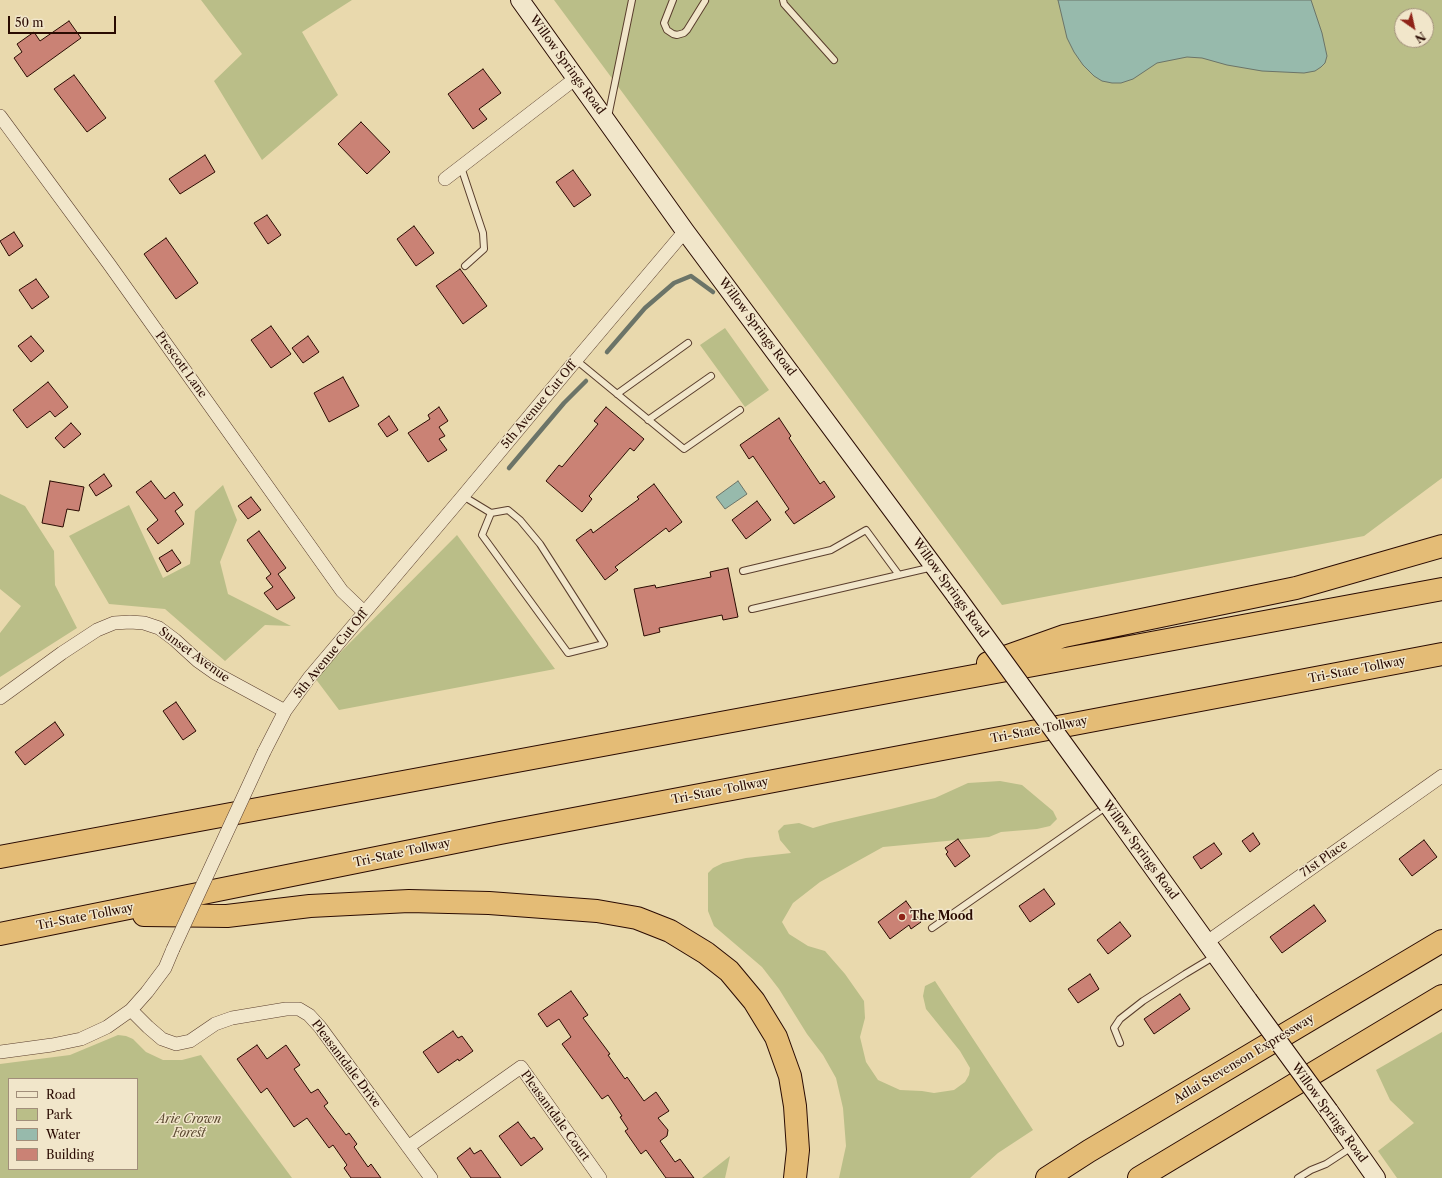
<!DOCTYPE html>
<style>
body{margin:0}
#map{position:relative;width:1442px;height:1178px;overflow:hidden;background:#e9d9ad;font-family:"Libre Caslon Text",serif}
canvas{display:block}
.legend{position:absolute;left:8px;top:1078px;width:130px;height:92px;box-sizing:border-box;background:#f1e6ca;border:1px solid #a18e7a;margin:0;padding:5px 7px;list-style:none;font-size:12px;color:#2a0b02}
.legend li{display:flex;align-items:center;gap:8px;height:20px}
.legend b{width:20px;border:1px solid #a18e7a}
.north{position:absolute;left:1394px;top:8px;width:40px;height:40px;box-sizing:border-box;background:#f1e6ca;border:1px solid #a18e7a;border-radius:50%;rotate:146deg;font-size:11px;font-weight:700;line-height:16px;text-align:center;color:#2a0b02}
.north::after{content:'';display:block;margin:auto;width:14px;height:18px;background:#8f2418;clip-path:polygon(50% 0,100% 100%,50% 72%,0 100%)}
.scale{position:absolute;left:8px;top:16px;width:108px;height:18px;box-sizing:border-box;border:2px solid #2a0b02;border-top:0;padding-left:5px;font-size:12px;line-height:14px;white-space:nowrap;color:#2a0b02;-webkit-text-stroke:3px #f1e6ca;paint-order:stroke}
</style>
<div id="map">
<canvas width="1442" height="1178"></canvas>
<ul class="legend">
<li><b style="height:5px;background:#f1e6ca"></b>Road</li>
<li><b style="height:11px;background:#babe88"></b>Park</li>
<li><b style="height:11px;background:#97baac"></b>Water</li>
<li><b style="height:11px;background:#ca8275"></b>Building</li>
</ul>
<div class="north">N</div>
<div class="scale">50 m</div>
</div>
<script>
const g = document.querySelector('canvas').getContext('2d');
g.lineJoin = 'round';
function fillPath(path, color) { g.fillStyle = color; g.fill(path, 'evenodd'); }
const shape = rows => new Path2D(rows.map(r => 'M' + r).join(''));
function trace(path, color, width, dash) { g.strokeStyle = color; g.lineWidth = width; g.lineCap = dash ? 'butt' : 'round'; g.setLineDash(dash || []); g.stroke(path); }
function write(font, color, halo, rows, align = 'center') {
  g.font = font + ' "Libre Caslon Text",serif'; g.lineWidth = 3; g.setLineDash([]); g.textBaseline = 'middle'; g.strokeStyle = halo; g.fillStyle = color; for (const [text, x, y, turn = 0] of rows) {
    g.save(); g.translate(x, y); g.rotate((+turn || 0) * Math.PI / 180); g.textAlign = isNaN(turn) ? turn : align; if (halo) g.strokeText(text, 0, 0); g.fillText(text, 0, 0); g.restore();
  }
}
fillPath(shape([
 [201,0,352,0,302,32,338,95,262,160,214,81,242,54],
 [554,0,1442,0,1442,478,1364,536,1002,605],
 [1402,16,1426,16,1426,40,1402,40],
 [725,328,769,390,745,407,700,345],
 [223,485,237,520,220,562,228,594,291,626,265,625,225,661,165,609,109,604,69,536,129,505,163,578,190,564,195,511],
 [0,494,25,506,54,551,55,585,77,628,0,677,0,633,21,606,0,589],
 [457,535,555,669,339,710,315,678],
 [1000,781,1022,785,1053,811,1057,819,1050,826,1037,829,1001,832,989,837,883,847,820,882,793,903,782,922,789,934,808,946,825,951,845,974,864,1001,865,1018,860,1037,866,1062,878,1080,900,1090,922,1091,934,1093,954,1090,965,1082,969,1075,970,1068,960,1051,926,1009,923,996,925,986,935,981,1033,1130,998,1153,970,1178,839,1178,846,1146,843,1108,836,1078,823,1055,807,1034,779,989,762,967,714,926,708,911,708,873,713,868,723,863,746,858,791,853,780,840,778,831,784,825,799,823,813,828,830,823,891,809,935,798,968,783],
 [1442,1032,1442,1178,1397,1178,1378,1151,1414,1123,1390,1100,1376,1070],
 [118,1035,126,1036,133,1039,146,1052,163,1060,182,1060,201,1055,292,1178,0,1178,0,1064,70,1055],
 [9,1079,137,1079,137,1169,9,1169],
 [730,1156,725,1178,702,1178]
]), '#babe88');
const water = shape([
 [1058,0,1311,0,1322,33,1327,56,1325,63,1321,67,1315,71,1304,73,1262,71,1227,65,1202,58,1187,57,1157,63,1133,79,1121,83,1112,83,1102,81,1094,76,1083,65,1074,52,1067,38,1058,0],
 [738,481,747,494,725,509,716,497,738,481]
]);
fillPath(water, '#97baac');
trace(water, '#6b7468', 1);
trace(shape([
 [607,352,645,308,674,283,691,276,713,292],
 [509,468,564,403,586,381]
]), '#6b7468', 4.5);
const building = shape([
 [69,21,81,38,27,77,14,58,22,52,17,44,34,32,40,41,69,21],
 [483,69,501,93,479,109,487,119,473,129,448,94,483,69],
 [74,75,106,118,87,132,54,89,74,75],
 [361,122,390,152,367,174,338,144,361,122],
 [205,155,215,172,180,194,169,179,205,155],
 [573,170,591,195,574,207,556,182,573,170],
 [267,215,281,235,268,244,254,223,267,215],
 [414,226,434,253,416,266,397,239,414,226],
 [14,232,23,246,9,256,0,241,14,232],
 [166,238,198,283,176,299,144,254,166,238],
 [460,269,487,306,463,324,436,286,460,269],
 [36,279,49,297,32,309,19,290,36,279],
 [271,326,291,354,271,368,251,340,271,326],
 [31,336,44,351,31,362,18,346,31,336],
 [308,336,319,352,303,363,292,348,308,336],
 [343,377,359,406,329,422,314,393,343,377],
 [48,382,68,407,55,417,50,411,27,428,13,410,48,382],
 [439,407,448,421,439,427,445,436,439,439,447,450,428,462,408,433,430,419,428,415,439,407],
 [606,407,644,439,634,451,630,448,589,496,592,499,582,512,546,481,559,465,562,467,598,424,594,421,606,407],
 [389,416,398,430,387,437,378,424,389,416],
 [779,418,791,436,789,438,820,484,824,481,835,497,794,524,785,512,789,509,753,456,749,459,740,445,779,418],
 [71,423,81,434,64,448,55,438,71,423],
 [104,474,112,486,96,496,89,485,104,474],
 [50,481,84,487,79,511,67,509,63,527,42,523,50,481],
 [151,481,165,499,174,492,183,505,175,511,184,524,158,544,147,529,158,520,136,492,151,481],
 [654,484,682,522,669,532,666,528,615,567,618,570,605,580,576,540,591,529,593,533,639,499,637,497,654,484],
 [251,497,261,510,248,519,238,506,251,497],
 [757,501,771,520,746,539,732,520,757,501],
 [259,531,286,568,278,574,295,598,277,610,264,593,273,587,266,578,271,574,247,540,259,531],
 [172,550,181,563,167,572,159,558,172,550],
 [728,568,738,617,723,620,722,615,659,628,660,632,644,636,634,589,655,585,656,588,711,577,710,572,728,568],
 [176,702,196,731,183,740,163,711,176,702],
 [55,722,64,735,25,765,15,752,55,722],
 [1253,833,1260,844,1250,852,1242,841,1253,833],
 [958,839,970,856,955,867,946,854,948,852,945,848,958,839],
 [1424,840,1437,857,1412,876,1399,859,1424,840],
 [1214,843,1222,854,1201,869,1193,857,1214,843],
 [1044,889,1055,904,1030,922,1019,906,1044,889],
 [906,901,921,922,911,929,909,925,890,939,878,922,906,901],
 [1314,905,1326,921,1282,953,1270,937,1314,905],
 [1120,922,1131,936,1108,954,1097,940,1120,922],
 [1090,974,1099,989,1078,1003,1068,989,1090,974],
 [571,991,588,1015,583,1018,610,1054,608,1055,625,1079,627,1077,644,1101,656,1092,669,1111,658,1118,668,1130,667,1136,660,1141,675,1162,680,1159,694,1178,666,1178,646,1150,641,1154,625,1131,628,1129,620,1117,622,1116,608,1095,602,1099,562,1044,571,1037,559,1019,547,1027,538,1014,571,991],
 [1180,994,1190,1009,1154,1034,1144,1019,1180,994],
 [453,1031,458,1038,462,1036,473,1051,459,1061,458,1059,438,1073,423,1052,453,1031],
 [257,1045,267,1059,286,1045,300,1065,294,1069,311,1093,318,1089,328,1103,324,1106,346,1135,349,1133,357,1144,354,1147,368,1167,371,1164,381,1178,351,1178,344,1168,347,1165,333,1145,329,1148,307,1118,294,1127,267,1088,261,1093,237,1059,257,1045],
 [518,1122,531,1139,534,1137,543,1149,521,1166,499,1136,518,1122],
 [470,1148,474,1154,481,1150,501,1178,471,1178,457,1158,470,1148]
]);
fillPath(building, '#ca8275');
trace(building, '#2a0b02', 1);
const lane = shape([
 [673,0,664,23,667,30,673,34,677,35,684,33,687,30,705,1],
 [783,0,784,4,834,60],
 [608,117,632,0],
 [461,167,483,233,484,249,465,266],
 [576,360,684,449,740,410],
 [617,394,688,343],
 [648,420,711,376],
 [463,496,491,513,508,510,520,520,540,544,604,644,568,653,482,535,491,513],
 [743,571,831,550,866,530,899,575],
 [752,609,933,567],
 [932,928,1107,806],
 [1120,1043,1114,1028,1120,1019,1143,1001,1185,974,1215,956],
 [1298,1178,1311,1170,1326,1164,1352,1147]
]);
const street = shape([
 [0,116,109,264,342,591,364,612],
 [445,179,576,78],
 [0,698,62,653,97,630,114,623,130,622,144,623,159,628,175,640,198,661,215,673,285,711],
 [264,752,285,711,309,678,463,496,576,360,685,231],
 [1207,942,1442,776],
 [131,1010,148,1027,162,1039,176,1044,190,1041,215,1024,232,1018,286,1009,299,1009,309,1015,320,1027,431,1178],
 [0,1052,52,1045,81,1039,107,1027,131,1010,147,992,165,968,173,949],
 [408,1147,521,1067,600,1178]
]);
const secondary = shape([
 [520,0,685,231,956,596],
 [1108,805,1248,1000],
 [1329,1111,1376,1178]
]);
const highway = shape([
 [988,663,1064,636,1296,588,1442,546],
 [0,857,1442,589],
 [144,915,227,916,310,906,409,901,489,903,597,911,637,918,670,931,706,953,729,971,754,1001,776,1037,790,1076,795,1106,798,1150,795,1178],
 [0,934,500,833,1442,654],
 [1047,1178,1089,1151,1442,941],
 [1139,1178,1442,996]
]);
trace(lane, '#5a3e2d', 8);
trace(street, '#5a3e2d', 14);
trace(secondary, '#2a0b02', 20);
trace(highway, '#2a0b02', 24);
trace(lane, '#f1e6ca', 6);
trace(street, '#f1e6ca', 13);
trace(secondary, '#f1e6ca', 18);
trace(highway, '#e4bc76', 22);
const streetBridge = shape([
 [173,949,264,752]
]);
const secondaryBridge = shape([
 [956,596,1108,805],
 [1248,1000,1329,1111]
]);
trace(streetBridge, '#5a3e2d', 14, []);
trace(secondaryBridge, '#2a0b02', 20, []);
trace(streetBridge, '#f1e6ca', 13);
trace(secondaryBridge, '#f1e6ca', 18);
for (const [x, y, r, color] of [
 [902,917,4,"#8f2418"]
]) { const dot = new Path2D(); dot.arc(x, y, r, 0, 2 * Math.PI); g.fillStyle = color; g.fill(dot); trace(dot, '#f1e6ca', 1.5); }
write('12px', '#2a0b02', '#f1e6ca', [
 ["Willow Springs Road",567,65,54],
 ["Willow Springs Road",757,327,53],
 ["Prescott Lane",181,365,54],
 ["5th Avenue Cut Off",539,405,-50],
 ["Willow Springs Road",950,588,54],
 ["5th Avenue Cut Off",331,654,-51],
 ["Sunset Avenue",194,655,36],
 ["Tri-State Tollway",1357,670,-11],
 ["Tri-State Tollway",1039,730,-11],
 ["Tri-State Tollway",720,791,-11],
 ["Willow Springs Road",1140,850,54],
 ["Tri-State Tollway",402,853,-12],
 ["71st Place",1324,859,-35],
 ["Tri-State Tollway",85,917,-11],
 ["Adlai Stevenson Expressway",1244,1059,-31],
 ["Pleasantdale Drive",346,1064,53],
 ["Willow Springs Road",1329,1113,54],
 ["Pleasantdale Court",555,1116,54]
]);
write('bold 12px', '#2a0b02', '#f1e6ca', [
 ["The Mood",910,917]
], 'left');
write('italic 12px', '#5c4a31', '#f1e6ca', [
 ["Arie Crown",189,1120],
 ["Forest",189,1134]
]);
</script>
